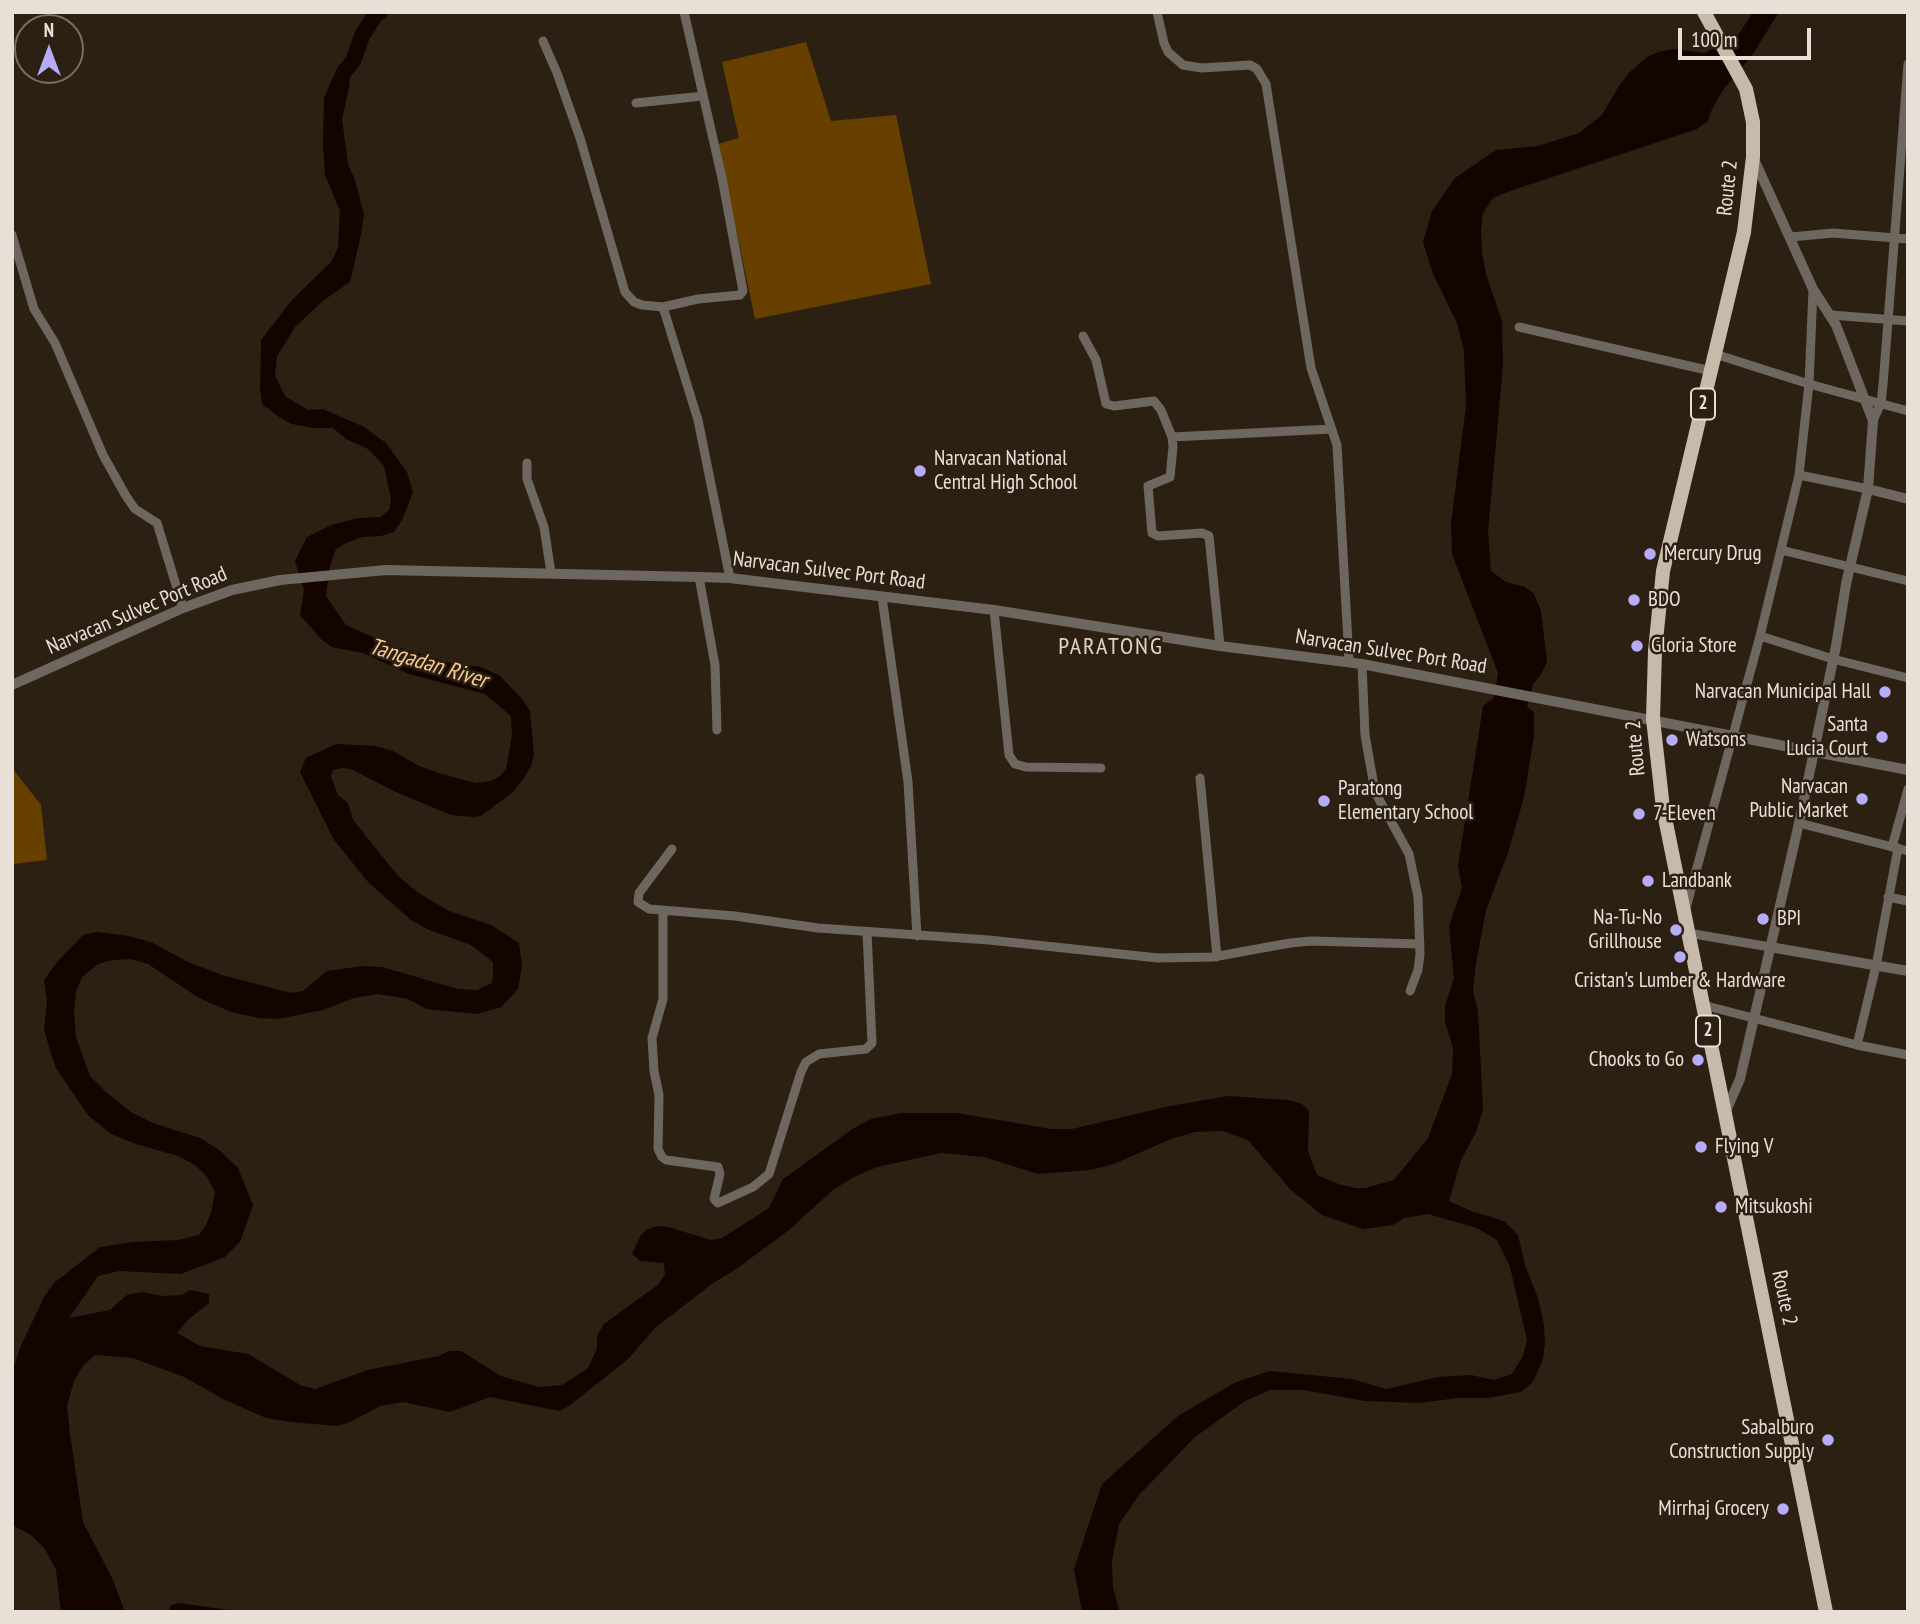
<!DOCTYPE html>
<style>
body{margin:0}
#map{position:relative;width:1920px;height:1624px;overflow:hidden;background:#2c2012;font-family:"PT Sans Narrow",sans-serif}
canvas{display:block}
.frame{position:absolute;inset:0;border:14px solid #e8e0d7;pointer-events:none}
.north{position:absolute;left:14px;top:14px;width:70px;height:70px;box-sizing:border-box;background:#2c2012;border:2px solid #776d61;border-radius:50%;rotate:0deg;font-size:19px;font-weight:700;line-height:28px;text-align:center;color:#e8e0d7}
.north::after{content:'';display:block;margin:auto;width:24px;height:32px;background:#b6acf8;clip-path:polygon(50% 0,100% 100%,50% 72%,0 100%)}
.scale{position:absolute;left:1678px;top:28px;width:133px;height:32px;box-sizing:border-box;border:4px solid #e8e0d7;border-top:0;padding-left:9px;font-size:21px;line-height:24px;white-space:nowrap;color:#e8e0d7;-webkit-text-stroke:5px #2c2012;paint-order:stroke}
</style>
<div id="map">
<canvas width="1920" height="1624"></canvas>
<div class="frame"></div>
<div class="north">N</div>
<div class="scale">100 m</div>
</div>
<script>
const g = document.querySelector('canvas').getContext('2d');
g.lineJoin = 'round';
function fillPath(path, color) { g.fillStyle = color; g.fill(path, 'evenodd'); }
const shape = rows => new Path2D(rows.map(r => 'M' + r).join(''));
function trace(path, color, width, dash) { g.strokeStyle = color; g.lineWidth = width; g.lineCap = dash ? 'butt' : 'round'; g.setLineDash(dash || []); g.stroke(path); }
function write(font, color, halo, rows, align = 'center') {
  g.font = font + ' "PT Sans Narrow",sans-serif'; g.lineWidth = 5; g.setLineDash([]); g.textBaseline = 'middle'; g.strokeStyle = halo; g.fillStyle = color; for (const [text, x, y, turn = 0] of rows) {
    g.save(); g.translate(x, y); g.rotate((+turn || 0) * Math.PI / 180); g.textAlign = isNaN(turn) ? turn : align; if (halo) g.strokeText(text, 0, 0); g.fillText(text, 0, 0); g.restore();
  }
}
fillPath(shape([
 [806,42,831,121,896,115,931,284,755,319,718,144,739,138,722,62],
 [12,768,41,805,47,860,12,864]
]), '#674000');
fillPath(shape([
 [1753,12,1779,12,1753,54,1723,90,1712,109,1708,121,1697,129,1510,191,1493,198,1483,213,1481,231,1482,252,1486,274,1502,321,1503,365,1488,532,1491,571,1506,582,1525,587,1534,594,1541,611,1547,662,1540,676,1533,684,1527,707,1534,712,1534,736,1524,797,1508,853,1486,910,1476,963,1473,991,1478,1011,1483,1110,1476,1132,1461,1160,1449,1201,1471,1211,1504,1221,1518,1235,1525,1265,1538,1298,1544,1325,1545,1343,1543,1359,1533,1382,1521,1392,1488,1398,1458,1398,1419,1403,1365,1401,1304,1390,1270,1390,1245,1401,1195,1437,1139,1495,1119,1524,1112,1561,1113,1588,1120,1612,1082,1612,1074,1569,1102,1484,1178,1416,1236,1382,1270,1371,1352,1379,1386,1389,1438,1377,1471,1375,1494,1380,1512,1374,1523,1356,1527,1340,1510,1267,1497,1240,1477,1228,1428,1214,1404,1218,1393,1225,1363,1229,1322,1215,1290,1189,1248,1140,1223,1131,1195,1132,1171,1139,1114,1164,1090,1170,1038,1174,984,1157,941,1153,877,1167,854,1177,834,1189,789,1230,735,1270,713,1283,655,1328,628,1359,569,1406,559,1411,490,1397,450,1412,403,1402,380,1406,350,1422,337,1426,291,1422,266,1418,223,1399,184,1377,133,1358,95,1355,83,1366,74,1381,67,1406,70,1434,83,1522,112,1578,125,1612,61,1612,56,1570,45,1549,31,1535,12,1525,12,1373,20,1348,44,1297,54,1283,100,1247,133,1242,178,1240,199,1235,206,1225,211,1213,215,1192,207,1177,195,1165,178,1156,136,1144,111,1134,88,1115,56,1068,51,1054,44,1029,47,1001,44,980,57,962,83,935,97,932,129,936,153,943,188,962,222,975,291,993,303,991,327,971,363,966,382,967,458,989,477,990,492,983,493,978,493,962,471,945,429,930,411,920,369,883,334,840,300,772,306,758,336,744,375,746,393,751,419,766,442,774,476,783,491,781,500,776,506,769,512,735,511,716,485,694,409,674,363,653,332,647,322,640,300,615,304,589,295,561,307,537,331,525,358,518,380,517,389,510,391,499,384,466,368,449,346,439,333,428,313,428,292,424,279,417,262,404,260,389,261,340,292,300,331,262,338,248,340,211,325,175,323,145,324,98,333,77,350,83,342,119,348,164,355,180,364,215,360,239,350,282,324,300,295,327,277,356,275,376,285,396,308,410,323,409,364,427,386,443,407,472,413,492,402,520,394,532,381,536,362,537,346,543,336,549,330,566,326,596,346,625,390,645,451,663,481,667,500,676,523,700,530,711,534,755,531,766,524,778,513,792,481,816,473,817,451,815,396,792,351,769,342,768,333,770,331,776,338,795,348,803,353,820,398,876,420,894,449,911,491,925,519,943,522,966,518,989,501,1007,477,1014,426,1009,408,999,378,994,354,998,323,1010,278,1019,259,1018,231,1012,199,998,148,964,131,959,113,960,98,964,82,977,76,991,74,1012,76,1037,90,1076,107,1093,131,1112,153,1123,200,1138,218,1149,238,1168,253,1205,240,1242,225,1257,181,1274,119,1271,98,1276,69,1318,110,1310,127,1295,142,1292,163,1296,182,1295,190,1290,209,1294,209,1303,188,1320,177,1333,200,1346,248,1354,300,1385,315,1389,368,1370,439,1356,449,1351,461,1351,501,1376,539,1387,562,1385,588,1368,597,1349,597,1336,604,1324,659,1284,665,1274,664,1263,640,1261,632,1254,641,1235,648,1229,657,1226,668,1227,711,1240,722,1238,769,1208,783,1179,854,1128,871,1119,901,1113,957,1113,1051,1129,1072,1129,1170,1106,1228,1096,1289,1100,1302,1104,1309,1111,1308,1151,1317,1175,1341,1185,1356,1188,1365,1188,1394,1180,1428,1138,1452,1074,1453,1048,1445,1022,1445,1005,1454,979,1449,926,1462,888,1458,866,1483,706,1494,698,1498,673,1452,554,1451,523,1466,406,1464,351,1457,323,1433,274,1423,242,1432,211,1455,178,1496,150,1538,146,1579,133,1602,115,1619,86,1629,73,1647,57,1658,52,1673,49,1705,53,1739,34],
 [178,1603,229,1610,239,1612,169,1612,170,1606]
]), '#130400');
trace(shape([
 [338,99,337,91,344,72,353,61,362,36,375,15,380,12]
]), '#130400', 16);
trace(shape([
 [684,12,722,178,743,291,740,295,698,299,663,307,698,420,730,578],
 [1157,12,1164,43,1168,52,1183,65,1202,68,1250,65,1257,69,1266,84,1311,368,1337,445,1349,661],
 [543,41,557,73,580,138,625,292,634,302,642,305,663,307],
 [636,103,703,96],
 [12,235,34,309,55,343,103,455,126,496,135,509,157,523,183,608],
 [1791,237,1833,233,1908,239],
 [1831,315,1908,321],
 [1519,327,1711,371],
 [1083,336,1096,360,1106,404,1114,406,1154,401,1161,410,1172,437,1173,447,1170,477,1148,486,1152,533,1158,536,1202,533,1209,536,1220,646],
 [1715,354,1809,384,1908,411],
 [1873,421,1881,403,1883,385,1908,64],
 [1172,437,1332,429],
 [527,463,527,479,544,527,551,573],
 [1799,475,1868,489],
 [1781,550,1908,581],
 [699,577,715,665,717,730],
 [882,597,908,782,917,936],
 [994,610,1009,755,1015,764,1026,767,1101,768],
 [1760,636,1833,659,1908,678],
 [1362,664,1365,735,1375,792,1409,854,1418,897,1420,954,1418,970,1410,991],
 [1200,778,1217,957],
 [1799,823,1908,851],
 [1892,847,1908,789],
 [1898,848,1876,966,1857,1045,1908,1055],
 [672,849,639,893,638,902,649,909,735,916,818,928,989,940,1158,958,1213,957,1290,943,1311,941,1420,944],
 [1888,897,1908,901],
 [1686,908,1760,636,1799,475,1809,384,1813,290],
 [663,911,663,999,652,1038,654,1071,659,1095,658,1149,662,1157,666,1160,718,1167,720,1174,714,1199,718,1203,753,1187,769,1174,801,1072,806,1062,819,1054,866,1049,872,1043,867,932],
 [1688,933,1770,947],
 [1703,1005,1857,1045]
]), '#6d6760', 9);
trace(shape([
 [1868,489,1908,499],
 [12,685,183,608,232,590,280,580,386,570,699,577,730,578,994,610,1220,646,1362,664,1908,770],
 [1770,947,1908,971],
 [1725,1113,1740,1079,1799,823,1836,646,1846,584,1868,489,1873,421,1836,325,1813,289,1753,157]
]), '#6d6760', 10);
trace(shape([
 [1704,12,1746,89,1753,122,1753,157,1744,232,1663,571,1655,651,1653,719,1663,808,1826,1612]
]), '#c8baaa', 14);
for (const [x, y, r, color] of [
 [920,471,7,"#b6acf8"],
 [1650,554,7,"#b6acf8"],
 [1634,600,7,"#b6acf8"],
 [1637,646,7,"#b6acf8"],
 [1885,692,7,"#b6acf8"],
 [1882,737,7,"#b6acf8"],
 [1672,740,7,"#b6acf8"],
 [1862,799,7,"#b6acf8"],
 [1324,801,7,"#b6acf8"],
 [1639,814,7,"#b6acf8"],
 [1648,881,7,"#b6acf8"],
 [1763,919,7,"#b6acf8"],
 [1676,930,7,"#b6acf8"],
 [1680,957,7,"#b6acf8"],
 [1698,1060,7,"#b6acf8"],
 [1701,1147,7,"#b6acf8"],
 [1721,1207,7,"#b6acf8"],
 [1828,1440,7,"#b6acf8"],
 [1783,1509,7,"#b6acf8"]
]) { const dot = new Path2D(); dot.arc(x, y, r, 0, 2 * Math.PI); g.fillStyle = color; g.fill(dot); trace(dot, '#2c2012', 2.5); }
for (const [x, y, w] of [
 [1703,404,24],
 [1708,1031,24]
]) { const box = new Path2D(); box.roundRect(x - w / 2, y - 15.5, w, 31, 5); g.fillStyle = '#2c2012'; g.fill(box); trace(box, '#e8e0d7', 2); }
write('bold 19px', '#e8e0d7', null, [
 ["2",1703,404],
 ["2",1708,1031]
]);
write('21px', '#e8e0d7', '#2c2012', [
 ["Route 2",1728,188,-84],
 ["Narvacan Sulvec Port Road",829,571,7],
 ["Narvacan Sulvec Port Road",137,611,-23],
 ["Narvacan Sulvec Port Road",1391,652,9],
 ["Route 2",1636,748,-95],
 ["Route 2",1784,1298,78]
]);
write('21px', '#e8e0d7', '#2c2012', [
 ["Narvacan National",934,459],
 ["Central High School",934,483],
 ["Mercury Drug",1664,554],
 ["BDO",1648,600],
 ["Gloria Store",1651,646],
 ["Narvacan Municipal Hall",1871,692,"right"],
 ["Santa",1868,725,"right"],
 ["Lucia Court",1868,749,"right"],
 ["Watsons",1686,740],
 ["Narvacan",1848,787,"right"],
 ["Public Market",1848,811,"right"],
 ["Paratong",1338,789],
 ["Elementary School",1338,813],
 ["7-Eleven",1653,814],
 ["Landbank",1662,881],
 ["Na-Tu-No",1662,918,"right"],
 ["Grillhouse",1662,942,"right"],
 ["BPI",1777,919],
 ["Cristan's Lumber & Hardware",1680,981,"center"],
 ["Chooks to Go",1684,1060,"right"],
 ["Flying V",1715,1147],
 ["Mitsukoshi",1735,1207],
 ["Sabalburo",1814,1428,"right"],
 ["Construction Supply",1814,1452,"right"],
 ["Mirrhaj Grocery",1769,1509,"right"]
], 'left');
write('italic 23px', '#f8c991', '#2c2012', [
 ["Tangadan River",428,664,17]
]);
g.letterSpacing = '2px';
write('24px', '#e3d4c1', '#2c2012', [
 ["PARATONG",1111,647]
]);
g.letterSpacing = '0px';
</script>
